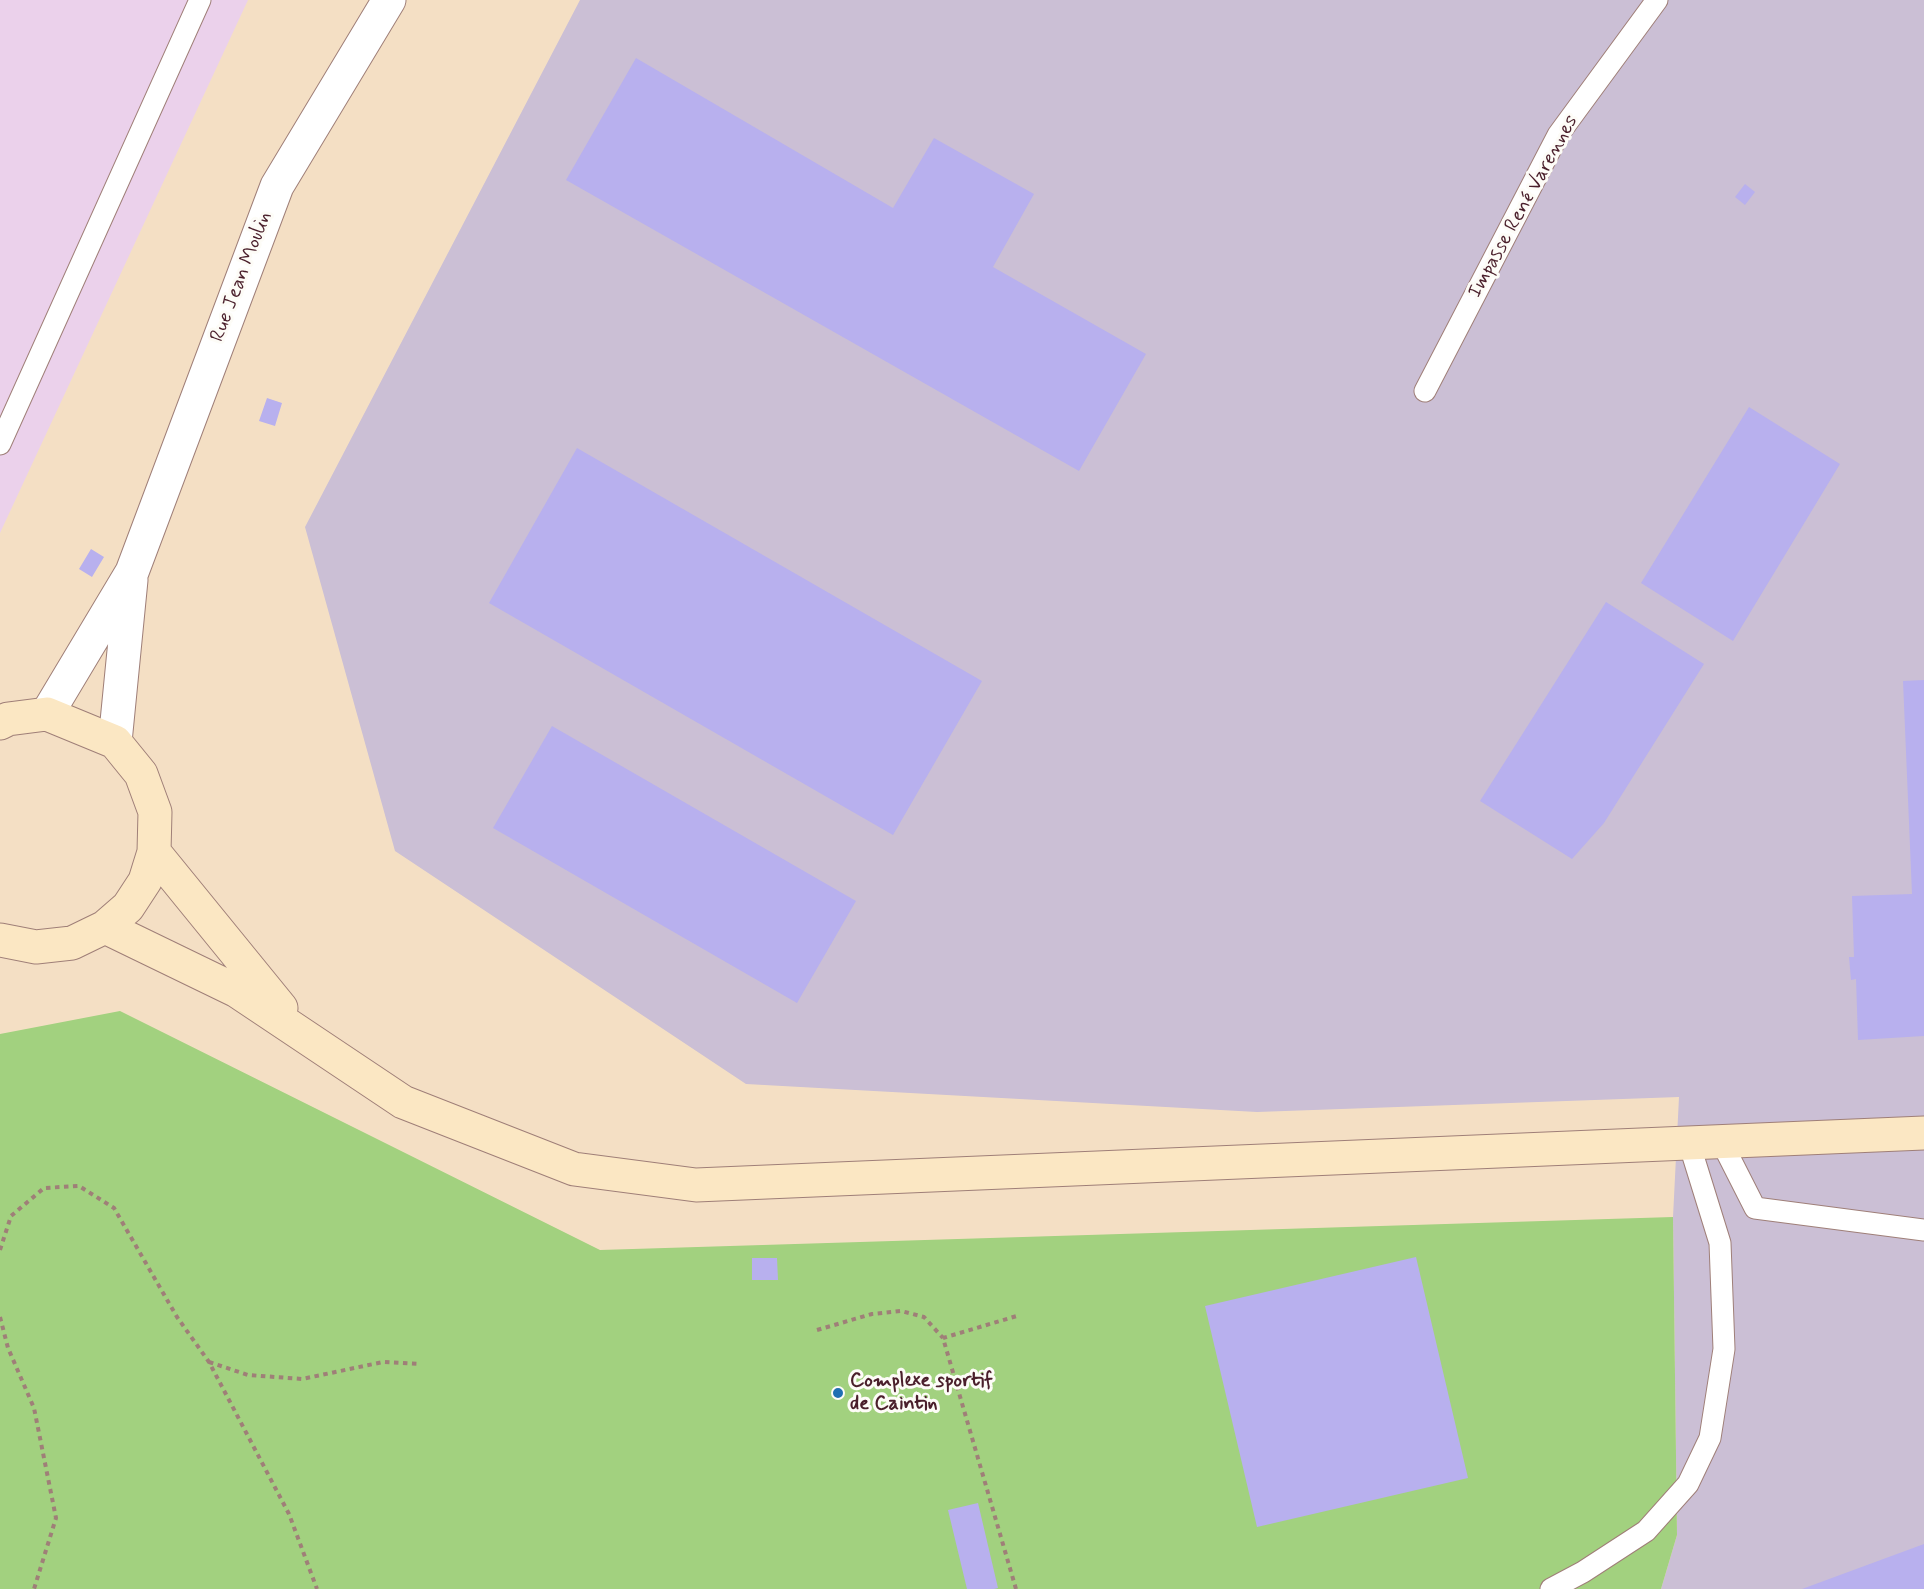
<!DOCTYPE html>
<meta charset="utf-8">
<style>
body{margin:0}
canvas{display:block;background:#f4dfc4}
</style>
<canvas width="1924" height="1589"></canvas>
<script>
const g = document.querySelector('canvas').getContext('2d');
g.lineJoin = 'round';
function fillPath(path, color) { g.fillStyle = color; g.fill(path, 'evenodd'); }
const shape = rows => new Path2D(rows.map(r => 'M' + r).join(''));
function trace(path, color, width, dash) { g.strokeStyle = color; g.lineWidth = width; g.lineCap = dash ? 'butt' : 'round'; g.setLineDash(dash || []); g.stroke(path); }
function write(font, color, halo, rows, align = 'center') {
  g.font = font + ' Mynerve,sans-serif'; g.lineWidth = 6; g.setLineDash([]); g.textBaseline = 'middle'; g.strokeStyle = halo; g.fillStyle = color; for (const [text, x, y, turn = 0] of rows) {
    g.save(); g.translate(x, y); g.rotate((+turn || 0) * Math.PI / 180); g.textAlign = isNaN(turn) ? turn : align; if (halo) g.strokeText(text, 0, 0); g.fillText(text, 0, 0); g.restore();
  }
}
fillPath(shape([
 [0,0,248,0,0,533]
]), '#ebd1eb');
fillPath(shape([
 [580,0,1924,0,1924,1589,1661,1589,1677,1535,1673,1217,1679,1097,1257,1112,746,1084,395,851,305,527]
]), '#cbbfd5');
fillPath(shape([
 [120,1011,600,1250,1673,1217,1677,1535,1661,1589,0,1589,0,1034]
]), '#a2d17f');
fillPath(shape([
 [636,58,893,208,934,138,1034,194,993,267,1146,354,1079,471,566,180],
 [1745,184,1755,192,1745,205,1735,197],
 [267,398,282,403,275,426,259,421],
 [1749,407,1840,464,1733,641,1641,583],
 [577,448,982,681,893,835,489,603],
 [91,549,104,557,92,577,79,569],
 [1606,602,1704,664,1604,823,1572,859,1480,801],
 [1924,680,1924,1036,1858,1040,1856,979,1851,980,1849,957,1854,957,1852,896,1912,894,1903,681],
 [552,726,856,901,797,1003,493,828],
 [1416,1257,1468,1478,1257,1527,1205,1306],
 [752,1258,777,1258,778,1280,752,1280],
 [978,1503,998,1588,994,1589,967,1589,948,1510],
 [1924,1544,1924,1589,1802,1589]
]), '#b8b0ee');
const lane = shape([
 [1425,391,1558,135,1657,0],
 [0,444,200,0],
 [1721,1141,1755,1208,1924,1230],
 [1551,1589,1583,1572,1646,1531,1688,1484,1710,1438,1724,1349,1720,1243,1689,1143]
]);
const street = shape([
 [47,714,132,572,277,186,389,0],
 [115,742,131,580]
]);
const secondary = shape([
 [0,723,8,719,47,714,115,742,141,774,155,812,154,852,145,881,128,907,105,927,72,943,36,947,0,940],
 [154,852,281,1008],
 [105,927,237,991,403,1102,574,1169,696,1185,1924,1133]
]);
trace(lane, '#9f7f78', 23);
trace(street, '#9f7f78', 35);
trace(secondary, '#9f7f78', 35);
trace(shape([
 [0,1250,11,1216,44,1188,79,1186,114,1208,177,1317,209,1362,289,1514,317,1589],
 [0,1317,8,1348,34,1408,56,1518,34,1589],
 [817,1330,872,1314,901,1311,924,1317,943,1338],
 [209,1362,248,1375,302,1379,383,1362,420,1364],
 [1016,1589,943,1338,1020,1315]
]), '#9f7f78', 4, [4.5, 4.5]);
trace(lane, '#fff', 21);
trace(street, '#fff', 33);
trace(secondary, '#fbe7c3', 33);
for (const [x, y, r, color] of [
 [838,1393,6,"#1f6fb2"]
]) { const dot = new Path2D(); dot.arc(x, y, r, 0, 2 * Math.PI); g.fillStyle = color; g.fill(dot); trace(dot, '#fdfcf7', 2); }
write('20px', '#4a1f2b', '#fdfcf7', [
 ["Impasse René Varennes",1524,207,-61],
 ["Rue Jean Moulin",242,277,-69]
]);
write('bold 20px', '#4a1f2b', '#fdfcf7', [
 ["Complexe sportif",850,1382],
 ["de Caintin",850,1405]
], 'left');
</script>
